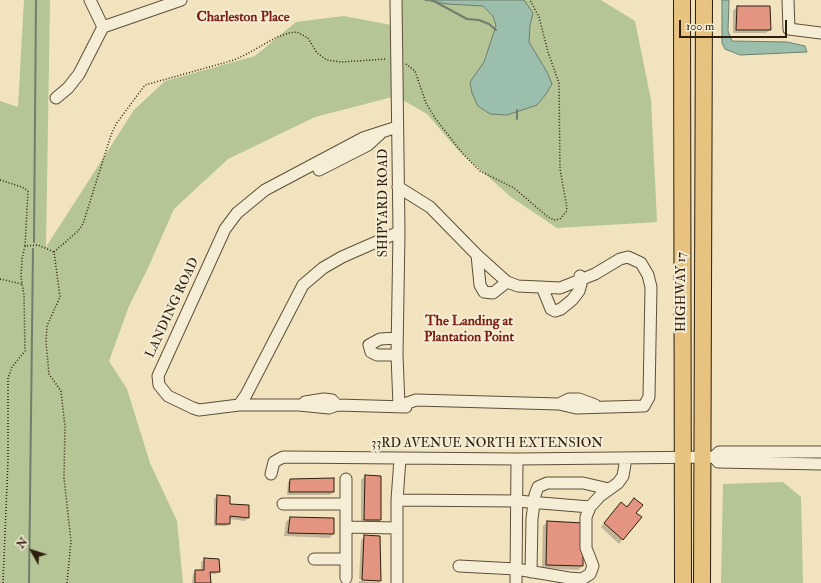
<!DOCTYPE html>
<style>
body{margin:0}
#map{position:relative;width:821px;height:583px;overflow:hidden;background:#f0e3be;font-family:"IM FELL Double Pica",serif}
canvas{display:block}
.north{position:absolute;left:12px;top:531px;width:40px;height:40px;-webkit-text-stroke:3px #f5edd5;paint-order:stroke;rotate:309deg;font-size:11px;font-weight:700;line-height:16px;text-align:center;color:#2e1e0e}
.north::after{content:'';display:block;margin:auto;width:14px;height:18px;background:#2e1e0e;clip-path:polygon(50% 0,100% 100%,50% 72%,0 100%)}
.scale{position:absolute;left:679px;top:20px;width:108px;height:18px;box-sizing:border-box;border:2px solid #2e1e0e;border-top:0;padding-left:5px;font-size:12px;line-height:14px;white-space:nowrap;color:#2e1e0e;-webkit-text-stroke:3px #f5edd5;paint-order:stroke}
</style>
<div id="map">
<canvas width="821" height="583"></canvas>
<div class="north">N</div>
<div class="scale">100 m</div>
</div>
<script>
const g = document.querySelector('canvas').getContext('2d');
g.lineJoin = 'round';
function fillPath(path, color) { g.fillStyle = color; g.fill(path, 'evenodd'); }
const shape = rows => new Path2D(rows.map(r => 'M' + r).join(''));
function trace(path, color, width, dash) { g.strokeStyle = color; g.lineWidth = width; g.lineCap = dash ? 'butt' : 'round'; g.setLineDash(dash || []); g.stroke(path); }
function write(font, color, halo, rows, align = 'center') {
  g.font = font + ' "IM FELL Double Pica",serif'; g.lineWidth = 4; g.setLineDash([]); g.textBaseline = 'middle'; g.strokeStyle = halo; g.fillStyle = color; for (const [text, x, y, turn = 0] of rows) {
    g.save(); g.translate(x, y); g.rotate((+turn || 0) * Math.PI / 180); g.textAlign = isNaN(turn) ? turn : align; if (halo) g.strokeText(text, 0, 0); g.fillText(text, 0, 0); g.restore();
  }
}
fillPath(shape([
 [24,0,50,0,46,247,134,110,165,81,255,56,296,22,344,16,396,26,396,0,601,0,635,21,651,100,657,222,557,228,511,197,457,149,427,114,396,96,315,117,228,159,174,209,148,268,129,306,109,361,127,389,150,463,177,521,183,583,0,583,0,101,18,107],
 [783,482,801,497,803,583,721,583,723,484]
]), '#b5c595');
const water = shape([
 [425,0,524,0,533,13,530,25,529,42,547,72,552,84,546,94,537,105,507,115,490,114,478,106,472,93,470,82,484,62,496,26,493,16,483,6,447,4,425,0],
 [722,0,729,0,728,31,732,41,787,42,805,46,807,52,740,55,725,49,722,43,722,0]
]);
fillPath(water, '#9bbead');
trace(water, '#6f7e6d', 1);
fillPath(shape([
 [737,7,770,30,766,33,733,33,733,11],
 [365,476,380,520,376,524,361,523,361,480],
 [291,480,333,492,330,495,287,495,288,482],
 [217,496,229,497,228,505,248,518,245,521,229,519,229,524,226,526,214,526,214,499],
 [617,507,627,508,640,517,619,544,601,527],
 [290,518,333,534,330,538,284,536,286,522],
 [547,522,582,566,578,570,542,568,543,526],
 [365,536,379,537,380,581,378,583,359,583,359,581,377,582,377,580,359,579,361,540],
 [204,560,218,560,219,571,216,574,209,574,210,583,192,583,193,574,196,571,201,571,201,562]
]), '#0003');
trace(shape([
 [432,0,467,19,479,20,489,24,496,30],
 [517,110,517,119],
 [34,242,36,0],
 [29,583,33,249]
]), '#6f7e6d', 2);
const building = shape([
 [737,6,770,6,771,30,736,30,737,6],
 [365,475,381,476,381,520,364,520,365,475],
 [334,478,334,492,289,492,290,479,334,478],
 [217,495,230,496,230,504,249,505,249,518,230,516,230,524,216,524,217,495],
 [634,498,643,505,636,513,642,517,623,540,604,523,621,502,627,507,634,498],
 [290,517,334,518,334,534,288,533,290,517],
 [547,521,583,523,583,566,546,565,547,521],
 [364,535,380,536,381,581,362,580,364,535],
 [204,558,219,559,220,572,210,572,211,583,195,583,195,570,204,570,204,558]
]);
fillPath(building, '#e39582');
trace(building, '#2e1e0e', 1);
const minor = shape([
 [396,0,399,232,397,355,399,406],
 [788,0,789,29,821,33],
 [103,27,181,0],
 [56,98,68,88,79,74,103,27,90,0],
 [397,127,363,138,265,190,237,213,225,229,158,376,159,385,168,396,193,408,199,410,239,405,299,405,329,408,337,405,406,407],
 [319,170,368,145,380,134],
 [398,187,430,207,477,255,507,282,518,286,560,288,595,274,620,259,628,257,641,263,648,275,651,287,649,397,644,406,576,408,559,404,416,400,399,406],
 [477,255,480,285,484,292,493,293,507,282],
 [542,287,551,309,555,311,561,309,572,300,579,291,581,284,580,276],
 [397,355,377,355,371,352,369,345,380,339,397,338],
 [305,402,324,399,332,400,337,405],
 [559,404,569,399,579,399,595,405],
 [239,405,246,395,303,285,323,268,342,257,399,232],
 [714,457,718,462,821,464],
 [271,474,274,462,283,457,517,459,714,457,719,452,821,452],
 [397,500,517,501,590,507],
 [283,504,346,504,346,527],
 [346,504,346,479],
 [314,559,346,559],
 [459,566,516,569,569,578,582,579,590,574,593,566,586,548,586,517,590,507,600,496,618,483,623,476,626,458],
 [531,572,532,519,535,495,538,487,547,483,583,483,609,489],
 [346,578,346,527,397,528],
 [397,583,397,500,400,459],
 [516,583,517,459]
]);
const highway = shape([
 [682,0,683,583],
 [702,583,704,0]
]);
trace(minor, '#5e4f3a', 13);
trace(highway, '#2e1e0e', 18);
trace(shape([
 [406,64,415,71,426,103,435,118,463,154,480,171,514,188,548,217,554,220,560,219,566,212,567,208,560,169,559,83,548,52,539,17,530,0],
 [0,180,22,187,28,191,25,246],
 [0,279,22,284],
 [3,583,8,461,8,378,12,367,25,351,24,295,21,277,22,259,25,246,38,245,54,252],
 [67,583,71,541,64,478,65,427,61,391,49,374,46,342,47,326,60,297,54,252,78,231,83,224,111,135,116,124,145,85,234,60,245,55,277,37,289,33,297,32,308,38,317,53,327,60,341,62,387,59]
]), '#2e1e0e', 1.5, [1, 2]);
trace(minor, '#f5edd5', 11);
trace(highway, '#e8c27f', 16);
write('13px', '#2e1e0e', '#f5edd5', [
 ["SHIPYARD ROAD",384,203,-90],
 ["HIGHWAY 17",682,292,-90],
 ["LANDING ROAD",173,308,-65],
 ["33RD AVENUE NORTH EXTENSION",487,444]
]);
write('bold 14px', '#7a1f14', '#f5edd5', [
 ["Charleston Place",243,18],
 ["The Landing at",469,322],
 ["Plantation Point",469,338]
]);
</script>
